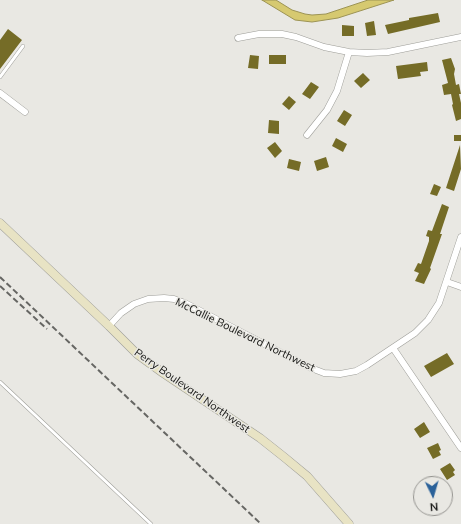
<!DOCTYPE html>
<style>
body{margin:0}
#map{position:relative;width:461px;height:524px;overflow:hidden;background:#e9e8e3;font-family:Mulish,sans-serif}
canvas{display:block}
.north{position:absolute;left:413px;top:476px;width:40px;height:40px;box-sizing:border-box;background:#e9e8e3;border:1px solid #94938f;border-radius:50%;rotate:175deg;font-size:11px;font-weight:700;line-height:16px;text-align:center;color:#141412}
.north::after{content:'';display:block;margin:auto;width:14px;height:18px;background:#2a6199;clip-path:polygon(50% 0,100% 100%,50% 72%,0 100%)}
</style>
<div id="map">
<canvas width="461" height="524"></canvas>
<div class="north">N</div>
</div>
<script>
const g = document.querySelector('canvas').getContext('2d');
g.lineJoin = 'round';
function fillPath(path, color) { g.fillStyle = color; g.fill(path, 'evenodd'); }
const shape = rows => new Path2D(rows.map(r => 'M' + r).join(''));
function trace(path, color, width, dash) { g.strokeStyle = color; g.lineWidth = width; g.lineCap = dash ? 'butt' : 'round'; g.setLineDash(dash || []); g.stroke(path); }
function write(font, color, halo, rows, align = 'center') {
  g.font = font + ' Mulish,sans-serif'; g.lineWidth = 3; g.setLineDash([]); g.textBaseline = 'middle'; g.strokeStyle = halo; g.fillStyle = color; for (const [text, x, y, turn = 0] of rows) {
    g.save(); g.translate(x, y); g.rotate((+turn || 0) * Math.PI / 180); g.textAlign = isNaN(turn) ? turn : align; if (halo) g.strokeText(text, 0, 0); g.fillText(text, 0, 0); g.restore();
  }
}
const water = shape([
 [262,0,276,0,292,10,305,14,312,15,326,14,368,0,394,0,338,18,312,22,295,20,262,0]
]);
fillPath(water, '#d6c970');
trace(water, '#9c9354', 1);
fillPath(shape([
 [438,13,440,22,388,34,385,25,409,20,409,18],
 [374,21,376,35,367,36,365,23],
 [342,25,354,26,354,36,342,36],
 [8,29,22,40,0,69,0,40],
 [250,55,259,56,258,69,248,68],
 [269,55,286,55,286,64,269,64],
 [451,58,455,69,454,74,456,85,459,84,461,94,459,94,461,103,461,119,456,121,452,105,453,104,451,94,444,95,442,85,448,83,442,60],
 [427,62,428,71,420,72,421,76,398,79,396,66],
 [363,73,370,80,361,88,354,81],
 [311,82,319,87,310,99,302,94],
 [289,96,296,102,289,110,282,104],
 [344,110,352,115,345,126,337,121],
 [269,120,279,121,279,134,268,133],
 [454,135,461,135,461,141,454,141],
 [336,138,347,144,343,152,332,146],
 [275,142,282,151,275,158,267,148],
 [460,145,461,169,454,191,446,188],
 [326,157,329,167,317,171,314,161],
 [289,159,301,162,299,171,287,168],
 [434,184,441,187,437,196,430,194],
 [442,204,449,207,440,234,442,234,430,268,431,269,424,284,415,281,419,273,414,271,418,263,421,264,429,241,429,237,426,236,428,230,432,231],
 [447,353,454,364,431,377,424,366],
 [424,422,430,432,420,438,414,429],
 [438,443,441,450,439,451,441,455,433,459,427,448],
 [450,463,455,470,453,472,455,475,447,480,440,469]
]), '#756c27');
const lane = shape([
 [0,77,23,46],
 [0,382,151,524]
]);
const street = shape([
 [238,38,259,34,282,34,296,37,324,47,349,52,367,53,388,52,461,37],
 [0,93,25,112],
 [307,135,327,110,337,91,349,52],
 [447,282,461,287],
 [109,326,121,313,134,304,148,299,164,298,174,299,185,303,311,368,324,373,340,374,356,371,367,365,415,333,428,320,439,303,461,237],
 [393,348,461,448]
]);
const secondary = shape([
 [0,223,109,326,137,354,163,373,260,438,284,457,307,476,349,524]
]);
trace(lane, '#9d9d98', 4);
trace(street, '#9d9d98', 7);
trace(secondary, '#9d9d98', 9);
trace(lane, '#fff', 3);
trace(street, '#fff', 6);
trace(secondary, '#e8e3c4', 8);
trace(shape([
 [0,277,261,524],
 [0,286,47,329]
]), '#666663', 2, [6, 3]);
write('11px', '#141412', '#e9e8e3', [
 ["McCallie Boulevard Northwest",245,335,26],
 ["Perry Boulevard Northwest",192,391,35]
]);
</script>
